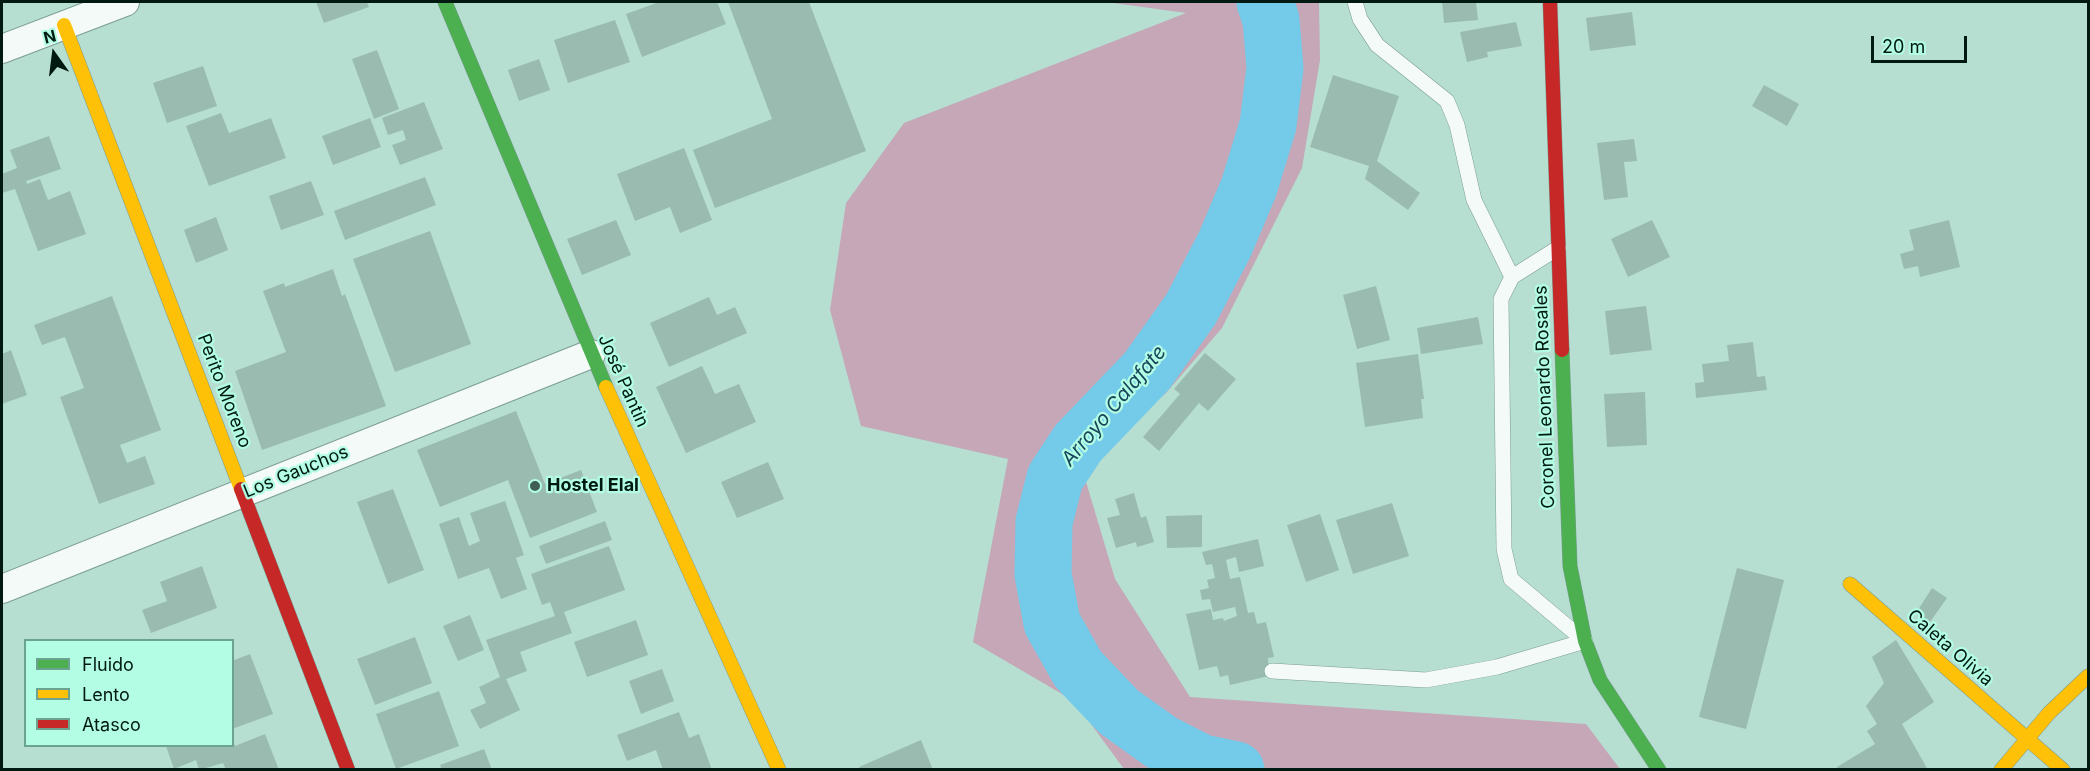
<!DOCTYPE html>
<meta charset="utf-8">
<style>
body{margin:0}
#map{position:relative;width:2090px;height:771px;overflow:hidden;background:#b6dfd1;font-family:Inter,sans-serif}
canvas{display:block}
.frame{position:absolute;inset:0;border:3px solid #001911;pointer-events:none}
.legend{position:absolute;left:24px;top:639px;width:210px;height:108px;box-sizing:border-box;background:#b2fde4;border:2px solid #6ba290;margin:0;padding:8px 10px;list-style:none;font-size:18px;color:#001911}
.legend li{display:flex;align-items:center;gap:12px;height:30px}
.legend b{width:30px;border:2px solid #6ba290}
.north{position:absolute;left:24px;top:24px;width:60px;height:60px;-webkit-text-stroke:4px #b2fde4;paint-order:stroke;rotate:346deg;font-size:16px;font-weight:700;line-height:24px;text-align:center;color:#001911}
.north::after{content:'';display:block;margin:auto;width:21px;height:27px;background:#001911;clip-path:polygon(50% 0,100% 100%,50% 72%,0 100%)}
.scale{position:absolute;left:1871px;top:36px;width:96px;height:27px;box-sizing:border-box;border:3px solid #001911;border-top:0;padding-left:8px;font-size:18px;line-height:21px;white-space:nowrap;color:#001911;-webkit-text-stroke:4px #b2fde4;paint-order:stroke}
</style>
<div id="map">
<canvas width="2090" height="771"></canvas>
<div class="frame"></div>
<ul class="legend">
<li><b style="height:8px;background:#4caf50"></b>Fluido</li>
<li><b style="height:8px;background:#ffc107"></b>Lento</li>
<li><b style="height:8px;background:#c62828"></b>Atasco</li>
</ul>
<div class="north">N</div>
<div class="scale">20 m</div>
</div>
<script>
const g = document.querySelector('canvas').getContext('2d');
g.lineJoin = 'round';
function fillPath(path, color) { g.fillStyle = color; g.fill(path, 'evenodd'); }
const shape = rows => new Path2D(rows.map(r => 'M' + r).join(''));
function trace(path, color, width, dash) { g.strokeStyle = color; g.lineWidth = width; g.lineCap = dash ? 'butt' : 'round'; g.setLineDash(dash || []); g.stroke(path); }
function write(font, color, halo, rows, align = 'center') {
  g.font = font + ' Inter,sans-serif'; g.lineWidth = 4.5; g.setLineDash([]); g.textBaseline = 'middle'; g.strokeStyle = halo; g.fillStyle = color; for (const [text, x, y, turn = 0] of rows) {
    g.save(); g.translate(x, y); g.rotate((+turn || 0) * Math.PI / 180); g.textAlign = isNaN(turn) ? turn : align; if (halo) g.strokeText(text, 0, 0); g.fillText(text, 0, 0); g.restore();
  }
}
fillPath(shape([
 [1106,2,1319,2,1320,60,1302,168,1222,328,1166,393,1081,465,1115,579,1190,697,1586,724,1620,769,1124,769,1074,701,973,642,1008,459,861,426,830,310,846,203,904,123,1186,13]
]), '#c5a7b7');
trace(shape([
 [1236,770,1202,763,1161,742,1119,712,1078,669,1052,623,1043,574,1044,522,1055,478,1078,443,1147,371,1191,309,1225,244,1249,187,1268,125,1275,68,1271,20,1265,2]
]), '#74cae9', 57);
fillPath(shape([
 [316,2,367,2,369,7,324,23],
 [659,2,717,2,726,24,642,57,626,14],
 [728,2,809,2,866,151,715,208,693,150,772,119],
 [1442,2,1476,2,1478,20,1444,23],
 [1632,12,1636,45,1590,51,1586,18],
 [615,20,630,62,568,83,554,40],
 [1516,22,1522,46,1487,52,1488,57,1467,62,1460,32],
 [377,50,399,109,374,119,352,59],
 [539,59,550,90,519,101,508,70],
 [203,66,217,106,167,123,153,83],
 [1333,75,1399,96,1377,161,1420,193,1408,210,1365,179,1369,166,1310,147],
 [1764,85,1799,104,1787,126,1752,106],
 [424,102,443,149,400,165,392,145,406,140,403,130,388,135,382,118],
 [221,113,229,133,271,118,286,158,209,186,186,126],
 [370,118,381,147,333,165,322,136],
 [49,136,61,169,26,181,27,184,40,179,48,200,70,191,86,234,38,251,15,189,2,193,2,174,17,168,10,150],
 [1634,139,1637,161,1624,162,1628,197,1604,200,1597,143],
 [684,148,712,220,680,233,670,207,635,221,617,174],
 [425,177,436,205,345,240,334,211],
 [311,181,324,215,281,230,269,196],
 [216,217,228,250,196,263,184,230],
 [616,220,631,255,582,275,567,239],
 [1652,220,1670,257,1628,277,1611,239],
 [1949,220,1960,267,1920,277,1918,266,1904,269,1900,254,1914,250,1909,230],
 [430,231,471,344,395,372,353,259],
 [333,269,342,296,345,294,386,406,262,450,235,371,286,352,263,291,284,283,285,287],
 [1376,286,1390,340,1357,349,1343,295],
 [112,296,161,430,120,445,127,463,145,456,155,484,99,504,60,397,84,388,65,337,42,345,34,325],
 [709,297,717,315,735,307,747,333,669,367,650,323],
 [1646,306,1652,350,1610,355,1605,311],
 [1478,317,1483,344,1421,354,1417,328],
 [1753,342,1757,377,1765,376,1767,390,1696,398,1695,383,1704,382,1702,364,1729,361,1727,345],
 [11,350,27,395,2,404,2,354],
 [1205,353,1236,379,1208,411,1199,403,1159,451,1143,437,1180,394,1174,389],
 [1418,354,1424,399,1421,399,1423,418,1365,427,1356,363],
 [702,366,715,394,739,384,756,422,686,453,656,387],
 [1645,392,1647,445,1607,447,1604,394],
 [516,411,545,484,581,470,597,512,530,538,508,480,440,507,417,450],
 [768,462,784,499,737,518,721,482],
 [393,489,424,570,388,584,357,502],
 [1134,493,1141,518,1146,516,1154,542,1137,547,1136,542,1116,548,1107,518,1120,515,1115,499],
 [505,501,524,555,516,558,527,589,501,599,489,568,458,579,439,524,459,517,469,546,480,541,470,513],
 [1392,503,1409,556,1353,574,1336,520],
 [1320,514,1339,570,1306,582,1287,525],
 [1202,515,1202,547,1167,548,1166,516],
 [605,521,612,540,546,564,539,546],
 [1258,539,1264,566,1239,572,1236,557,1226,560,1230,579,1240,577,1248,613,1254,612,1257,624,1266,622,1274,657,1268,658,1269,676,1230,685,1228,675,1220,677,1217,666,1199,670,1186,614,1211,609,1213,620,1223,618,1224,621,1237,616,1235,607,1213,612,1210,599,1202,600,1200,590,1209,588,1207,580,1215,578,1212,564,1206,565,1202,552],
 [609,546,625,590,564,612,572,633,520,652,527,671,506,679,520,710,480,729,470,710,486,703,479,687,500,677,486,640,555,616,550,602,542,605,531,574],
 [202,566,217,608,151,633,142,610,167,601,160,582],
 [1737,568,1784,580,1746,729,1699,717],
 [1932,588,1947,598,1930,622,1916,613],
 [470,615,484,650,458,661,443,626],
 [636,620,648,655,587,677,574,642],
 [415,637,432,683,375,705,357,659],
 [1896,640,1934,702,1902,724,1928,770,1838,770,1837,767,1875,744,1867,731,1877,724,1866,706,1884,683,1872,657],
 [250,654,273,714,232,729,232,661],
 [662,669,674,701,641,714,629,681],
 [439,691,459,746,396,769,376,714],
 [679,712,689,738,699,734,712,770,663,770,656,750,627,761,617,735],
 [265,734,279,770,226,770,223,763,199,770,196,760,174,769,166,746,232,746,233,740,235,746],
 [921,740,933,770,860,770,859,767],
 [484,749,492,770,442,770,440,765]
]), '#9abbb0');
const lane = shape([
 [1355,2,1360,19,1377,45,1447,101,1457,125,1474,200,1512,277],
 [1558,248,1512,277,1501,299,1504,549,1511,579,1580,637],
 [1272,671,1426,680,1497,667,1585,641]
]);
const street = shape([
 [2,49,125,2],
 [2,589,591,354]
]);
const fast = shape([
 [445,2,606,387],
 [1562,350,1570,566,1585,641,1600,680,1659,770]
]);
const slow = shape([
 [64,25,241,489],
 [606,387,779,770],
 [1850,584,2063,770],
 [2001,770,2049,713,2088,676]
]);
const jam = shape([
 [1550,2,1562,350],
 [241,489,348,770]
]);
trace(lane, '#7b9c92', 16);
trace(street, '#7b9c92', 30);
trace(fast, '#7b9c92', 15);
trace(slow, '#7b9c92', 15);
trace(jam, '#7b9c92', 15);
trace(lane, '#f4faf8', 15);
trace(street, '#f4faf8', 28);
trace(fast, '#4caf50', 14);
trace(slow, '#ffc107', 14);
trace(jam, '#c62828', 14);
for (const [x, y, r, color] of [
 [535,486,6,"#405e54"]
]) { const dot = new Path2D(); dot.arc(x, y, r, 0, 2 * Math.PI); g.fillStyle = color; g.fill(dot); trace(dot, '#b2fde4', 2); }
write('18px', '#001911', '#b2fde4', [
 ["José Pantin",623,381,66],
 ["Perito Moreno",224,391,69],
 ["Coronel Leonardo Rosales",1545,397,-92],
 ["Los Gauchos",296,472,-22],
 ["Caleta Olivia",1950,648,41]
]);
write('bold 18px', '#001911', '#b2fde4', [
 ["Hostel Elal",547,486]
], 'left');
write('italic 20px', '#18455a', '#b2fde4', [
 ["Arroyo Calafate",1114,406,-50]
]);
</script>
